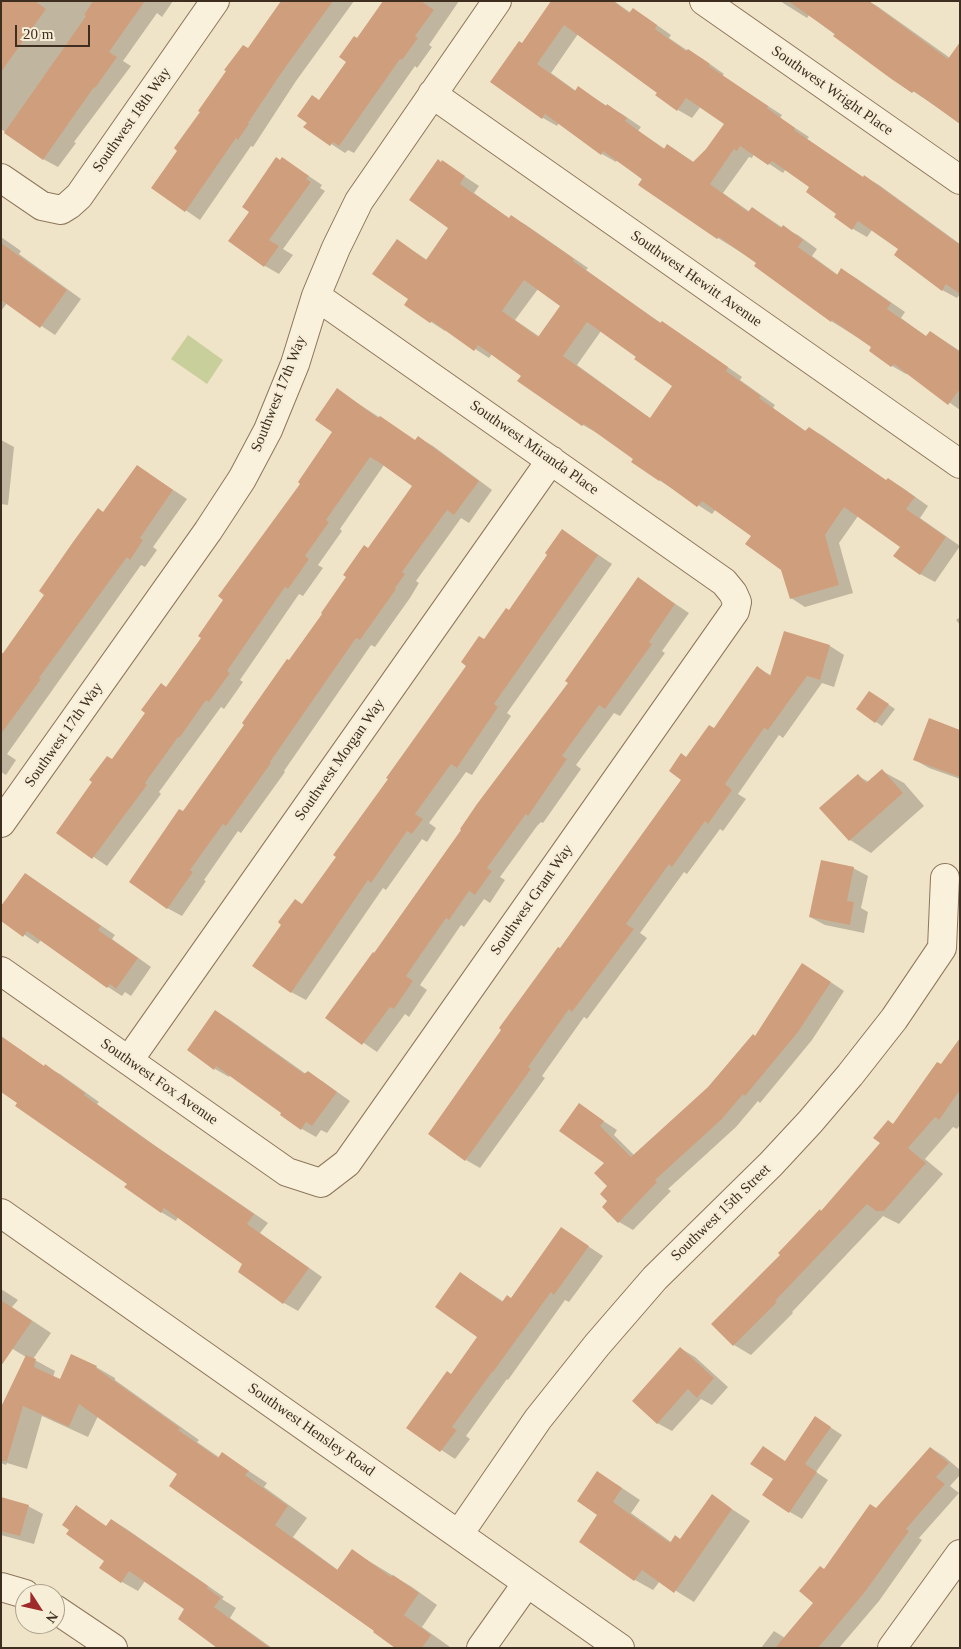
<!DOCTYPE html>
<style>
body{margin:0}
#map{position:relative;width:961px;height:1649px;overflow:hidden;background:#f0e4c8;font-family:"Times New Roman",serif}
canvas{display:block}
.frame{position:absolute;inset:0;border:2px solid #3d2e20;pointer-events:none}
.north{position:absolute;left:15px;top:1584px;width:50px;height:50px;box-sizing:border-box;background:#f7eed8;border:1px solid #ada18e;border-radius:50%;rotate:125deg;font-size:14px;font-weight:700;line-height:20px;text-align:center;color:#3d2e20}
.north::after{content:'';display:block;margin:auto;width:18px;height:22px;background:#9e2a2b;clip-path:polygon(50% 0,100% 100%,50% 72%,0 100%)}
.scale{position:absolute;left:15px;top:25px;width:75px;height:22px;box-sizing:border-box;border:2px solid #3d2e20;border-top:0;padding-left:6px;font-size:15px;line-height:18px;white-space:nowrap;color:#3d2e20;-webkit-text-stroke:4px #f7eed8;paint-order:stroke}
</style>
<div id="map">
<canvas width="961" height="1649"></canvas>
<div class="frame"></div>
<div class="north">N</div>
<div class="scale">20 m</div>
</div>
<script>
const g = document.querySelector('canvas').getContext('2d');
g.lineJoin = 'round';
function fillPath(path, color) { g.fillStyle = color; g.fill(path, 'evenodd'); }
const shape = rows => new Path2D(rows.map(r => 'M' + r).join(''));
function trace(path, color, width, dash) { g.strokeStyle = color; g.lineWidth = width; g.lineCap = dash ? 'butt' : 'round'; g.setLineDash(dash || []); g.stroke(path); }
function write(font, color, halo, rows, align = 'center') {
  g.font = font + ' "Times New Roman",serif'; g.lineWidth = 5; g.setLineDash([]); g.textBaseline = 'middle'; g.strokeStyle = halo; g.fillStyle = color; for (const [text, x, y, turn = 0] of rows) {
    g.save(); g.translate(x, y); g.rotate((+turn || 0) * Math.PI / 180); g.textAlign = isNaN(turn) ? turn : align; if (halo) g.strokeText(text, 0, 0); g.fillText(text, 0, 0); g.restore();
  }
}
fillPath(shape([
 [188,335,223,360,207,384,171,359]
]), '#c9cf9b');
fillPath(shape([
 [1,1,173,1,162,17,157,13,123,61,131,66,74,142,76,143,58,167,43,159,1,129],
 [283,1,354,1,296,81,253,147,251,146,200,220,153,188],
 [384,1,459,1,429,45,432,47,417,68,415,66,354,153,348,150,345,153,305,127,320,101,347,62,357,40],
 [552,1,614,1,631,13,633,10,647,18,671,35,669,38,688,51,688,50,703,59,724,74,722,76,782,115,780,118,809,137,807,139,864,178,865,177,879,185,960,244,960,294,957,298,942,290,900,249,872,230,867,237,853,229,811,187,786,169,783,173,754,154,752,158,749,157,723,193,750,212,753,208,783,228,798,235,817,249,812,256,838,275,842,270,856,278,905,312,901,318,927,337,931,332,960,351,960,410,908,373,906,374,892,366,873,347,831,321,758,263,718,238,617,160,616,162,602,154,559,123,557,126,543,118,522,44],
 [578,34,659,92,657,95,678,110,692,118,701,106,725,124,707,149,695,163,668,145,665,149,638,131,641,127,622,114,607,106,578,88,576,91,551,73],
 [780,1,868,1,877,6,960,65,960,124,951,117,951,116,891,77,809,15,807,18],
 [282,158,322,185,320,188,325,191,283,249,293,255,279,274,265,266,251,212],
 [443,162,479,186,474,193,510,219,511,217,526,225,562,250,588,268,586,270,635,305,661,323,676,331,742,377,740,380,775,405,773,408,807,432,809,428,823,436,887,481,888,479,903,488,928,506,920,518,960,546,935,582,920,574,901,547,858,516,839,543,853,593,805,607,791,598,782,569,753,536,716,509,712,514,659,480,635,459,598,432,597,433,583,425,523,376,492,354,489,358,446,330,445,331,431,322,406,304,410,299,397,240,427,260,449,228],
 [538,289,562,306,540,337,515,320],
 [601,331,637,357,674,386,651,419,577,365],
 [1,237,21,251,19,254,81,299,55,335,7,303,1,311],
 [337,390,416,441,419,438,433,446,492,490,469,523,461,518,416,581,419,583,410,598,375,647,371,645,284,771,285,772,241,833,238,831,204,880,206,881,182,916,167,908,183,813,413,486,384,465,340,529,342,531,318,565,323,568,303,596,299,594,240,680,243,682,224,709,221,707,159,792,161,794,107,866,57,832,167,688,202,638,334,432],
 [1,440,14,447,8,505,1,504],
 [137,466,187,499,153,547,157,550,145,567,141,565,7,754,16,760,6,775,1,772,1,652,4,654],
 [562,530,612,564,507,713,511,716,472,775,466,772,429,823,436,828,427,842,422,839,386,890,383,888,306,1000,291,992,303,905,337,856,484,641,509,611,549,555],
 [638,579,689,613,662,651,665,653,620,716,614,713,576,765,581,769,543,823,541,822,537,826,500,877,505,880,490,903,484,899,464,927,461,925,420,985,427,990,409,1017,405,1014,377,1052,327,1018,375,955,570,682],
 [960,617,960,625,956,620],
 [785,633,830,646,844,655,834,687,822,683,783,738,779,735,738,794,746,799,723,831,720,829,687,874,684,872,640,933,647,938,587,1019,584,1017,542,1076,545,1078,480,1168,466,1160,560,950,682,779,687,758,714,729,758,668,772,676],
 [876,696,895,709,882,726,857,709],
 [960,731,960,779,929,768,915,760],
 [882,771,904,783,924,806,871,853,850,840,821,808,858,776,869,782],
 [853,868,868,876,861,908,868,912,864,933,825,925,810,917],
 [26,874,115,935,112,939,151,967,131,996,125,992,122,996,108,987,41,940,38,944,1,919],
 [817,973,844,991,812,1040,760,1103,758,1101,736,1127,668,1189,671,1191,633,1230,619,1222,609,1201,609,1186,606,1163,579,1105,617,1130,614,1135,634,1155,708,1088],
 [216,1011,230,1020,306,1074,308,1073,322,1081,350,1101,327,1133,321,1130,316,1137,302,1129,283,1112,230,1075,229,1077,215,1069],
 [1,1037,45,1067,60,1074,99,1102,97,1104,157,1147,268,1223,260,1233,322,1277,298,1311,284,1303,244,1264,178,1217,176,1221,161,1212,126,1187,128,1184,19,1103],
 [960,1040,960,1125,957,1129,953,1127,925,1159,943,1174,899,1224,883,1216,792,1312,793,1313,751,1355,734,1345,781,1255,821,1212,881,1143,893,1124,942,1066],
 [562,1229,603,1256,569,1302,565,1300,508,1380,507,1379,466,1436,470,1439,455,1459,408,1428,452,1375,479,1337,460,1273,504,1302,512,1299],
 [1,1289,18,1300,12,1307,51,1333,33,1359,55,1371,53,1377,60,1381,96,1367,115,1378,115,1380,199,1440,197,1442,220,1458,223,1454,267,1483,264,1487,307,1518,293,1537,338,1570,352,1551,412,1587,437,1605,422,1627,450,1647,449,1648,397,1648,179,1474,98,1416,88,1437,42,1416,27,1469,7,1463,6,1465,1,1463,1,1410,26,1357,1,1342],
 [680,1348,695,1357,728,1387,712,1405,701,1399,672,1431,657,1423],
 [815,1417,842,1435,816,1472,828,1480,802,1519,790,1512,786,1462],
 [931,1448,945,1457,960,1470,960,1475,950,1486,959,1493,919,1538,922,1540,879,1601,839,1648,761,1648,774,1631,785,1638,815,1603,825,1570],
 [616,1484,640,1500,631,1513,671,1542,680,1540,712,1496,750,1521,694,1602,660,1581,653,1590,635,1580,581,1542],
 [1,1498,28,1506,43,1514,34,1544,1,1535],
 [112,1520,128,1530,224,1597,222,1599,236,1608,230,1618,272,1648,217,1648,186,1609,145,1581,138,1591,122,1582,106,1561,107,1527]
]), '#0003');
fillPath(shape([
 [1,1,35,1,46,9,1,72],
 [93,1,145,1,109,52,117,57,95,88,94,87,43,160,4,133,86,16,84,15],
 [281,1,333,1,282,72,248,123,249,124,238,140,236,138,185,212,151,188,177,151,174,148,200,112,198,111,226,71,224,70,243,45,248,48],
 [383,1,421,1,434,10,415,36,418,38,402,60,400,59,339,146,333,142,330,146,303,127,307,123,297,116,312,95,319,100,346,62,339,57,354,36,357,38],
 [551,1,613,1,629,13,633,8,657,25,655,29,686,51,688,49,710,64,709,66,768,106,767,108,795,128,794,130,863,177,864,175,960,245,960,294,946,284,942,291,894,255,898,249,858,221,852,230,834,217,836,214,806,192,809,187,772,161,768,165,740,146,737,151,734,149,710,184,748,212,752,207,781,228,783,225,803,240,798,247,837,275,841,268,891,303,887,309,926,336,930,331,960,352,960,389,948,405,894,364,891,367,869,351,871,347,832,320,831,322,813,309,754,266,756,263,719,237,717,239,638,185,642,179,603,151,601,155,545,114,542,119,490,82,519,41,522,43],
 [564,25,657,93,655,95,677,111,686,98,724,124,706,149,693,162,667,144,664,149,625,121,627,118,607,104,606,106,578,86,575,91,537,64],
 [788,1,869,1,948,59,960,42,960,124,914,91,912,93,890,78,833,36,835,34],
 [276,157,280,160,282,157,309,176,306,179,311,182,269,240,279,246,264,267,228,241,249,212,242,207],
 [438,159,441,162,442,160,465,176,460,184,509,218,511,215,547,240,574,259,573,261,621,295,660,323,662,321,728,367,726,371,761,396,759,398,805,431,809,427,886,480,888,478,915,497,906,509,946,537,920,575,893,556,900,547,844,507,825,535,839,585,790,599,781,570,745,544,751,536,702,501,697,507,660,480,659,481,631,462,633,459,584,424,582,426,517,381,521,376,478,345,474,351,432,321,430,323,404,305,408,299,372,274,397,239,426,260,448,228,409,200],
 [524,280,560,306,538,337,502,311],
 [587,322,636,357,634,359,672,386,650,418,563,356],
 [1,243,67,290,40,328,1,300],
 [337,388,378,418,380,416,415,440,418,436,479,481,454,515,447,510,402,572,405,574,395,588,396,589,360,640,356,638,270,762,271,763,226,826,223,824,190,870,193,872,167,909,129,882,179,809,183,811,244,725,242,723,287,659,289,660,322,614,321,613,346,577,343,575,364,545,368,548,412,486,380,463,370,457,326,520,329,522,305,556,309,559,288,589,285,587,227,671,230,673,209,702,206,700,180,737,178,737,145,783,147,785,92,859,56,833,92,782,89,780,107,756,112,759,145,713,141,710,161,683,166,687,201,638,198,636,223,600,218,596,300,484,298,482,332,432,315,420],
 [137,465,173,490,140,538,143,540,130,560,127,557,39,678,41,679,1,734,1,656,44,595,39,591,73,542,98,508,103,512],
 [562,529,598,555,494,704,498,707,457,768,451,764,415,814,423,819,412,834,407,831,371,883,368,880,291,993,252,966,281,925,278,922,295,899,302,904,336,857,333,855,388,779,386,778,466,666,461,662,479,636,484,639,506,608,509,610,547,555,545,553],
 [638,577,675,604,649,642,652,644,605,709,599,705,562,756,567,759,528,816,526,814,523,818,487,868,492,871,475,895,469,891,449,920,446,918,406,976,413,981,394,1009,390,1007,362,1045,325,1018,373,952,374,953,461,830,460,829,477,804,568,683,565,681],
 [784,631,830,645,820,680,807,676,768,730,764,728,725,784,732,790,708,824,705,821,672,867,669,864,626,924,634,929,572,1012,569,1009,528,1067,531,1069,465,1161,428,1134,501,1030,499,1028,558,947,560,948,681,780,669,771,681,753,686,757,709,725,714,728,757,666,770,676],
 [869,691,889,704,875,723,856,709],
 [929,718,960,730,960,777,913,760],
 [882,769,903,793,849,841,819,808,858,774,866,783],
 [821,860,854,867,847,901,854,902,850,925,809,917],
 [25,873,101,926,98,930,138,958,116,989,110,984,107,988,27,931,23,937,1,921,1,906],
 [802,963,831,982,798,1032,745,1096,743,1094,722,1119,655,1180,657,1182,618,1223,602,1207,607,1201,600,1194,607,1186,594,1173,604,1163,559,1131,579,1103,604,1121,600,1126,631,1157,708,1087,753,1034,755,1036],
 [215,1010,304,1074,308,1071,337,1092,312,1126,306,1122,301,1130,280,1115,281,1113,216,1066,214,1070,187,1050],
 [1,1036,44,1066,45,1064,85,1093,84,1095,142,1137,254,1214,247,1224,309,1268,283,1304,238,1272,242,1264,164,1208,161,1213,124,1187,127,1184,15,1106,17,1103,1,1092],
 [960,1038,960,1090,939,1120,935,1117,908,1148,926,1163,884,1211,876,1211,867,1204,775,1301,777,1302,733,1346,711,1324,780,1255,778,1253,820,1209,821,1211,880,1143,873,1138,888,1120,893,1124,937,1062,941,1064],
 [561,1227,589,1246,554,1295,551,1292,493,1372,492,1372,452,1427,457,1430,440,1452,406,1428,447,1371,451,1374,477,1337,435,1307,460,1272,502,1302,507,1295,511,1298],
 [1,1300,32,1321,1,1366],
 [680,1347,714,1378,697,1398,688,1389,657,1424,632,1401],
 [71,1354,97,1366,96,1368,180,1428,178,1430,218,1458,222,1452,249,1471,245,1475,288,1506,275,1525,337,1570,352,1549,391,1577,393,1575,419,1593,404,1615,431,1635,422,1648,395,1648,373,1632,374,1631,169,1486,177,1474,79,1404,69,1427,23,1406,7,1461,1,1461,1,1407,26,1355,36,1359,34,1367,60,1379],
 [815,1416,831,1427,805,1464,817,1472,789,1513,762,1495,773,1479,750,1464,763,1446,785,1461],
 [930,1447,949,1463,936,1477,945,1484,906,1529,909,1531,864,1593,818,1648,775,1648,813,1603,799,1591,820,1566,824,1569,870,1504,876,1508],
 [597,1471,622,1488,613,1502,670,1543,675,1535,680,1539,712,1494,732,1509,674,1593,642,1570,634,1581,579,1542,597,1515,577,1501],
 [1,1497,29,1505,20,1536,1,1531],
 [76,1505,106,1526,111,1519,208,1586,207,1588,221,1598,214,1607,270,1648,217,1648,178,1619,184,1609,129,1571,121,1583,99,1568,104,1561,66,1534,69,1530,62,1525]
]), '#cf9f7d');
const minor = shape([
 [704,1,960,180],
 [432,94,960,464],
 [1,178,42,206,61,210,69,205,79,196,215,1],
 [1,823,208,531,242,479,268,430,295,364,316,296,336,248,359,201,497,1],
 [1,971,287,1172,321,1183,347,1163,735,611,737,602,733,593,724,582,316,296],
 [129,1060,551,460],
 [1,1213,620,1648],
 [459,1534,538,1419,597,1345,655,1278,771,1164,810,1122,850,1075,894,1019,942,948,945,878],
 [1,1587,25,1594],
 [55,1609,113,1648],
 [481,1648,527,1583],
 [892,1648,960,1554]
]);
trace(minor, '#8d765c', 30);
trace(minor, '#faf1dc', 28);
write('15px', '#3d2e20', '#f7eed8', [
 ["Southwest Wright Place",832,91,35],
 ["Southwest 18th Way",132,120,-55],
 ["Southwest Hewitt Avenue",696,279,35],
 ["Southwest 17th Way",279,394,-68],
 ["Southwest Miranda Place",534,448,35],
 ["Southwest 17th Way",64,735,-55],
 ["Southwest Morgan Way",340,760,-55],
 ["Southwest Grant Way",532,900,-55],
 ["Southwest Fox Avenue",159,1082,35],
 ["Southwest 15th Street",721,1213,-44],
 ["Southwest Hensley Road",311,1430,35]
]);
</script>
